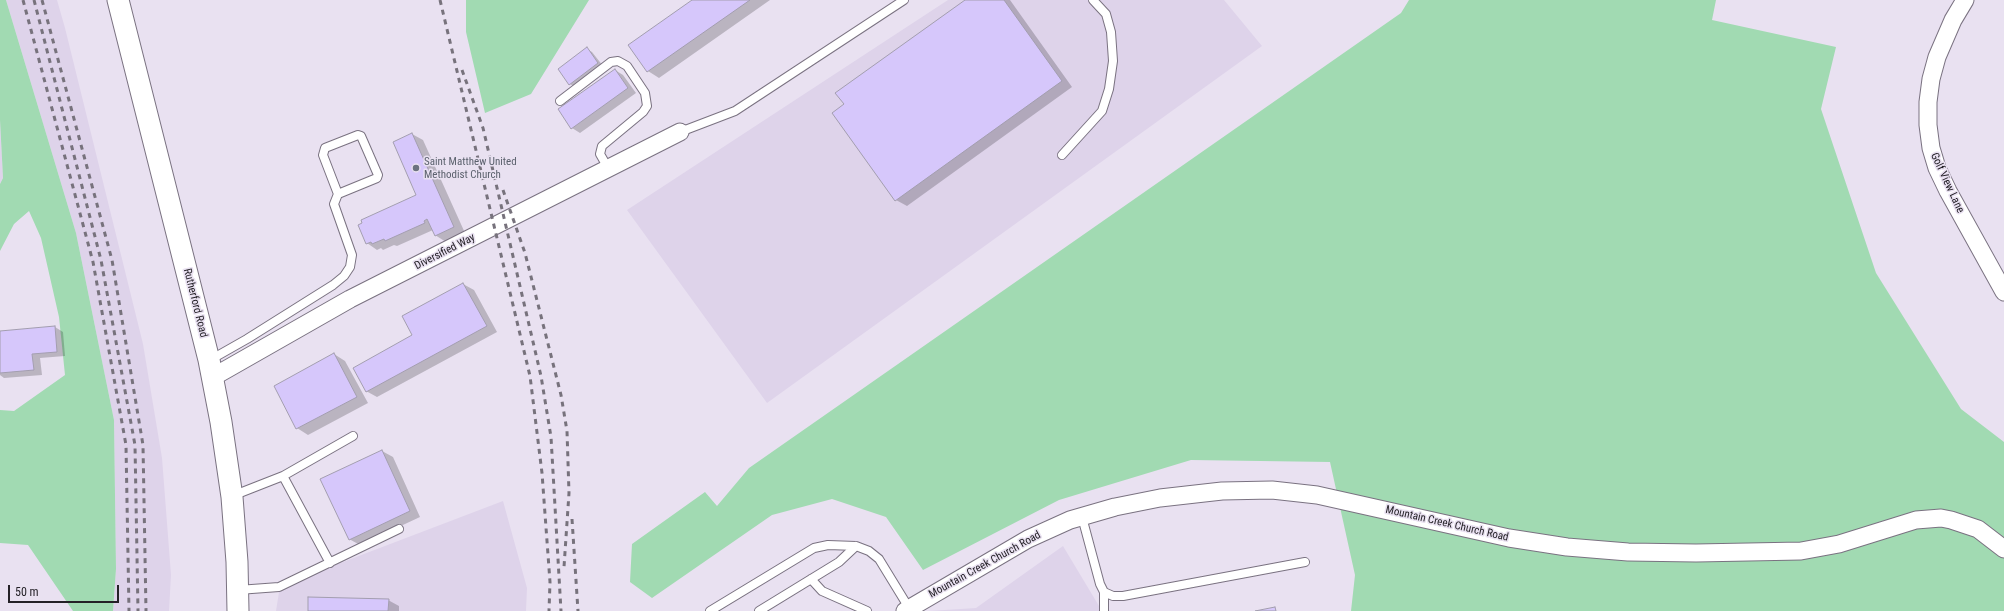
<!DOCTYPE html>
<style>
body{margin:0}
#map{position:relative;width:2004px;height:611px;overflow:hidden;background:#e9e1f1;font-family:"Roboto Condensed",sans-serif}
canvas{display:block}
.scale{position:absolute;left:8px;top:585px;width:111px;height:18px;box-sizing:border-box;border:2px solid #242127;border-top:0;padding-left:5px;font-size:12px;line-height:14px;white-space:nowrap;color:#242127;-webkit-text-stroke:3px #e9e1f1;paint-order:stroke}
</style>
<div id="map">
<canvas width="2004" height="611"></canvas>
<div class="scale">50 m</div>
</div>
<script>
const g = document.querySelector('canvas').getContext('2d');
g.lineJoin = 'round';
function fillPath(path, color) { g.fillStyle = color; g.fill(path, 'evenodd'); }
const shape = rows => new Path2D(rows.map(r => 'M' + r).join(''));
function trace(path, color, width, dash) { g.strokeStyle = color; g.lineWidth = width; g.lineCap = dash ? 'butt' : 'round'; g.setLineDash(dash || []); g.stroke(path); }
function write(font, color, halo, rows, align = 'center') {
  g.font = font + ' "Roboto Condensed",sans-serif'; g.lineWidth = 3; g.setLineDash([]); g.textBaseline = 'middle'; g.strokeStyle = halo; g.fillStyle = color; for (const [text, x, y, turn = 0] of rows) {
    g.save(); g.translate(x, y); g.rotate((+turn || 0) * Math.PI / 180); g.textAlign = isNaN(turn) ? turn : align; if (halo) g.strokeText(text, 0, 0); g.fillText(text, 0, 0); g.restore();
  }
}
fillPath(shape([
 [6,0,57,0,65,28,143,344,162,458,171,575,169,611,113,611,116,569,114,420,76,233],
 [948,0,1224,0,1262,46,767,403,627,210],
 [0,120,3,178,0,184],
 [503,501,527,588,526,611,276,611,280,586],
 [1063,546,1102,611,929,611,976,608]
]), '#ded3ea');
fillPath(shape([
 [0,0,6,0,76,233,114,420,116,569,113,611,73,611,28,545,0,543,0,410,14,411,65,375,59,317,41,238,29,211,14,224,0,251,0,184,3,178,0,120],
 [466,0,589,0,531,94,485,113,466,32],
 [1409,0,1716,0,1712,20,1836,47,1821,109,1876,273,1961,409,2004,442,2004,611,1351,611,1355,575,1330,462,1191,460,1059,500,923,570,886,517,832,499,772,515,652,598,630,582,632,544,705,492,717,506,749,468,1401,13]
]), '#a1dab2');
fillPath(shape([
 [693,0,770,0,659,78,648,71,630,45],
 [966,0,1010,0,1072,87,907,206,896,200],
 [587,49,592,52,603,66,575,87,570,84],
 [615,70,623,75,636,93,580,133,572,128],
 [412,134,423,140,465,233,446,242,435,235,433,230,397,246,394,245,383,250,381,248,377,250,367,243,418,196],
 [463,284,474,290,497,332,377,397,366,391,414,336],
 [55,327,63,332,65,356,40,358,42,375,4,378,0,375,0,332],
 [334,354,345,361,368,403,308,435,297,428],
 [382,451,393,457,420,517,360,545,349,539],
 [388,600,399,606,399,611,309,611]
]), '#0003');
const building = shape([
 [692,0,750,0,647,72,628,45,692,0],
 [965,0,1004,0,1062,81,895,201,832,113,844,104,835,93,965,0],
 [587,47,598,63,569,85,558,69,587,47],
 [615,69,628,88,571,129,558,109,615,69],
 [412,133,454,227,435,236,427,219,424,221,425,223,385,241,384,239,372,244,371,242,366,244,358,225,362,223,361,220,416,195,393,142,412,133],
 [463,283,487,326,366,392,353,368,412,335,402,316,463,283],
 [55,326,57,352,32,354,34,370,0,373,0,331,55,326],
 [334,353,357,397,296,429,274,386,334,353],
 [382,450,410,511,349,540,320,479,382,450],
 [308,597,389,599,388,611,308,611,308,597],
 [1275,607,1276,611,1255,611,1275,607]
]);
fillPath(building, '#d6c7fb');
trace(building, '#a39eaf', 1);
const service = shape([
 [560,101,611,62,618,61,627,66,645,93,647,106,643,112,602,146,600,154,608,168],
 [680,132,735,111,904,0],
 [1062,155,1102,111,1109,89,1113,61,1111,32,1106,14,1093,0],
 [210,360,247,339,333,285,344,276,350,267,352,255,334,204,338,194,323,155,325,148,358,135,361,136,378,175,377,178,338,194],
 [283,476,330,563],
 [232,496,283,476,353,436],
 [1082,517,1100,584,1104,592,1113,596,1123,596,1305,562],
 [811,579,822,591,867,611],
 [238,590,279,587,399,529],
 [1104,592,1104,611],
 [710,611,814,548,828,545,856,546,869,551,879,559,909,608],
 [759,611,839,562,856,546]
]);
const minor = shape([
 [1965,0,1953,20,1937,57,1931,79,1928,102,1928,125,1931,148,1937,168,1948,191,2004,292],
 [213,377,350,299,680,132],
 [905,611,1028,539,1070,520,1115,507,1160,498,1222,491,1272,490,1317,495,1509,538,1567,547,1628,552,1696,553,1801,551,1839,544,1916,520,1941,518,1951,520,1978,529,2004,549]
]);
const tertiary = shape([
 [118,0,209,360,221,422,232,497,237,562,238,611]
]);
trace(service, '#7a7281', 10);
trace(minor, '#7a7281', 19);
trace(tertiary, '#7a7281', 23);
trace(service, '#fff', 8);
trace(minor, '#fff', 17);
trace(tertiary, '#fff', 21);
trace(shape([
 [23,0,93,262,126,445,129,611],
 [34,0,101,260,135,445,138,611],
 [42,0,112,260,143,445,146,611],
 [440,0,530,376,542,473,550,582,549,611],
 [462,70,483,128,541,376,551,437,561,611],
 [503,190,525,253,561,395,567,431,569,493,564,567],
 [572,519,578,611]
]), '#77727c', 3, [5, 5]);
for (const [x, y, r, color] of [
 [416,168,4,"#6b7280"]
]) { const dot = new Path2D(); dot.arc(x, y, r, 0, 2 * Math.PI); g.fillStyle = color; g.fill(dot); trace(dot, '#e9e1f1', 1.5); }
write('11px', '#5b616d', '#e9e1f1', [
 ["Saint Matthew United",424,162],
 ["Methodist Church",424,175]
], 'left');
write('11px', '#242127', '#e9e1f1', [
 ["Golf View Lane",1947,183,65],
 ["Diversified Way",445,252,-27],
 ["Rutherford Road",195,303,76],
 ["Mountain Creek Church Road",1447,524,13],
 ["Mountain Creek Church Road",985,565,-29]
]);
</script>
